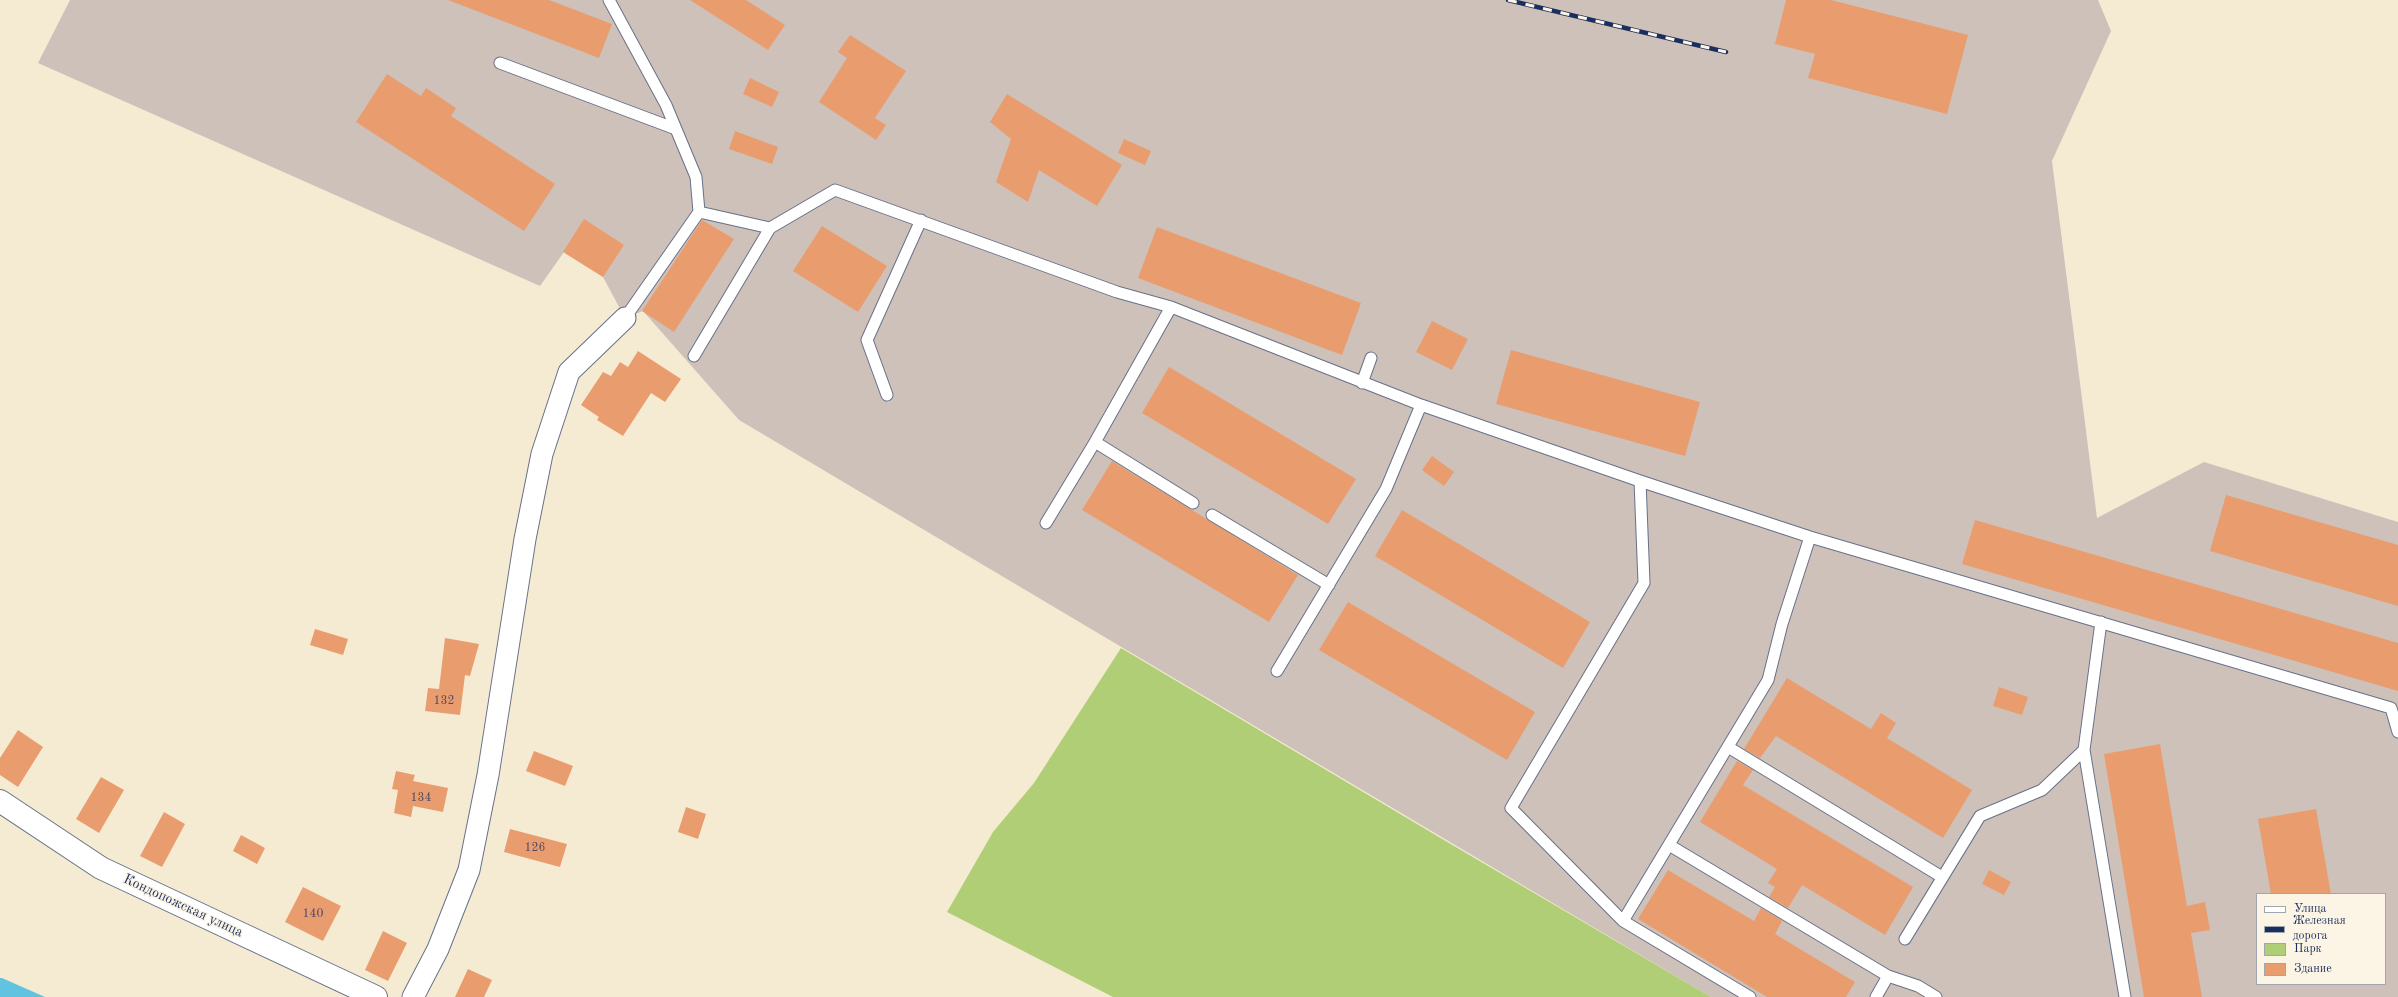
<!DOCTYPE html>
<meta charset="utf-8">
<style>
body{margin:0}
#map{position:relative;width:2398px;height:997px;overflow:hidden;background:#f5ebd3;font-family:"Old Standard TT",serif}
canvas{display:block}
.legend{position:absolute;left:2256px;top:893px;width:130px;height:92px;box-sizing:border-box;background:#fcf5e5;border:1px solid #a2a6af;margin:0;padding:5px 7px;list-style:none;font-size:12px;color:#1b2f5e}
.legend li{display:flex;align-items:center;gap:8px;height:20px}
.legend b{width:20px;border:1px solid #a2a6af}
</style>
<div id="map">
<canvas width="2398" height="997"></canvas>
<ul class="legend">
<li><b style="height:5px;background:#fff"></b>Улица</li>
<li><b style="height:5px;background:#1b2f5e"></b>Железная дорога</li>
<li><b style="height:11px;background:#afce75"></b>Парк</li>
<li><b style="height:11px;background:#e99d6e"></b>Здание</li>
</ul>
</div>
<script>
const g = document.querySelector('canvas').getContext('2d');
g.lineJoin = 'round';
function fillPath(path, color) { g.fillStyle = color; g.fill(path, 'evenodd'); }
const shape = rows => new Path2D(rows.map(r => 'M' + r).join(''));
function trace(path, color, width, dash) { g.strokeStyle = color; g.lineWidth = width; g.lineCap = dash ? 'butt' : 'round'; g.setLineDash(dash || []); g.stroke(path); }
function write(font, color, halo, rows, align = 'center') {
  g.font = font + ' "Old Standard TT",serif'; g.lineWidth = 3; g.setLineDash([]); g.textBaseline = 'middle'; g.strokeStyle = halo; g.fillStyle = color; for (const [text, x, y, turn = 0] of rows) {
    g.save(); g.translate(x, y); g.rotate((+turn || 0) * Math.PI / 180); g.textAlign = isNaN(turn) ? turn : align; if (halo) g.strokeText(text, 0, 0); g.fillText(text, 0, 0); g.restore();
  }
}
fillPath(shape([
 [70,0,2098,0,2111,31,2052,161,2097,518,2204,462,2398,522,2398,997,1711,997,739,420,643,311,625,318,603,277,564,252,540,286,38,63],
 [2257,894,2385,894,2385,984,2257,984]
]), '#cec1ba');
fillPath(shape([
 [1121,648,1449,843,1711,997,1113,997,947,912,993,832,1034,783]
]), '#afce75');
fillPath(shape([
 [0,978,2,978,45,997,0,997]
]), '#61c3df');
fillPath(shape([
 [448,0,549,0,612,24,599,58],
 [690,0,746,0,785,25,768,50],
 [1786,0,1831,0,1968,35,1947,114,1808,78,1815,54,1775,44],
 [850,35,906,71,875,118,886,125,876,140,819,102,847,58,838,52],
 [387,74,421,96,426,88,456,108,451,116,555,184,524,231,356,122],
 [750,78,779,92,772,107,743,94],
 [1007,94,1122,165,1097,206,1039,170,1028,202,996,182,1011,139,990,122],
 [735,131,778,147,772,164,729,149],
 [1124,139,1151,151,1145,165,1118,153],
 [584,219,624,245,603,277,563,252],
 [702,220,734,239,674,332,642,311],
 [822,226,887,266,858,312,793,271],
 [1157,227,1361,303,1342,355,1138,278],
 [1432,321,1468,339,1452,370,1416,352],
 [1511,350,1700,402,1685,456,1496,404],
 [638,351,681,379,665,402,651,393,623,436,597,420,599,417,581,405,603,372,611,376,620,362,628,367],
 [1169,367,1356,479,1328,524,1142,413],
 [1432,456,1454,472,1444,486,1422,470],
 [1112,461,1298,575,1269,622,1082,510],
 [2226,495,2398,545,2398,606,2210,551],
 [1402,510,1590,622,1563,668,1375,556],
 [1975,520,2398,643,2398,691,1962,564],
 [1348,602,1535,712,1507,760,1319,650],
 [315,629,348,639,343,655,310,645],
 [445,638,479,644,470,676,465,675,460,715,425,711,428,688,439,689],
 [1787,678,1871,729,1881,713,1896,723,1887,738,1972,790,1943,838,1776,736,1760,758,1744,749],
 [1999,687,2028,697,2022,715,1993,706],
 [18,730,43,747,18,787,0,775,0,758],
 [2160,744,2187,906,2205,902,2210,930,2191,933,2202,997,2144,997,2104,754],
 [534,751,573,766,565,786,526,771],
 [1737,761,1753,770,1743,785,1913,887,1885,935,1802,885,1788,908,1769,897,1775,887,1768,883,1777,869,1700,822],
 [396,771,415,775,413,781,448,788,443,812,413,806,411,817,394,813,398,790,392,789],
 [101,777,124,790,99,833,76,819],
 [686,807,706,814,698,839,678,832],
 [2316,809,2331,894,2271,894,2258,819],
 [164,812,185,824,162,867,140,856],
 [510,829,567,844,560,867,504,852],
 [241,835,265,848,257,864,233,851],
 [1668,870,1754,921,1761,908,1781,920,1782,921,1775,934,1855,982,1846,997,1767,997,1638,919],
 [1989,870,2011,882,2004,895,1982,884],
 [303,887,341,906,323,941,285,922],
 [383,931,407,943,388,981,365,970],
 [468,969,492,980,484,997,455,997]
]), '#e99d6e');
const lane = shape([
 [609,0,666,105,696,177,699,212,625,318],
 [500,63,676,129],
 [770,228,835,190,1117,292,1171,307,1421,405,1640,481,1810,537,2391,708,2398,732],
 [694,356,770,228,699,212],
 [1362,383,1371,358],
 [887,395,867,340,921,220],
 [1095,442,1193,503],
 [1640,481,1644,583,1511,808,1623,921,1750,997],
 [1212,515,1329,585],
 [1046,523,1095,442,1171,307],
 [2101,622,2084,750,2125,997],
 [1277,671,1386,489,1421,405],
 [1728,747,1942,877],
 [1669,845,1888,976,1876,997],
 [1623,921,1768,680,1782,624,1810,537],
 [1905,939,1980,816,2042,790,2084,750],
 [1888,976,1918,986,1936,997]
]);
const street = shape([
 [413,997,438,949,469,870,488,775,525,539,542,454,569,372,625,318]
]);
const secondary = shape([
 [0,801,101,868,376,997]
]);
trace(lane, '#677187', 13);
trace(street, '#677187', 23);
trace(secondary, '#677187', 24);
trace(lane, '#fff', 11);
trace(street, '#fff', 21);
trace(secondary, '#fff', 22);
const rail = shape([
 [1508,0,1726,52]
]);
trace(rail, '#1b2f5e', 4.5);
trace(rail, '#fcf5e5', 3, [9]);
write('12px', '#4e4a62', null, [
 ["132",444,701],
 ["134",421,798],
 ["126",535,848],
 ["140",313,914]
]);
write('14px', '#1b2f5e', '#fcf5e5', [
 ["Кондопожская улица",183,906,25]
]);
</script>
